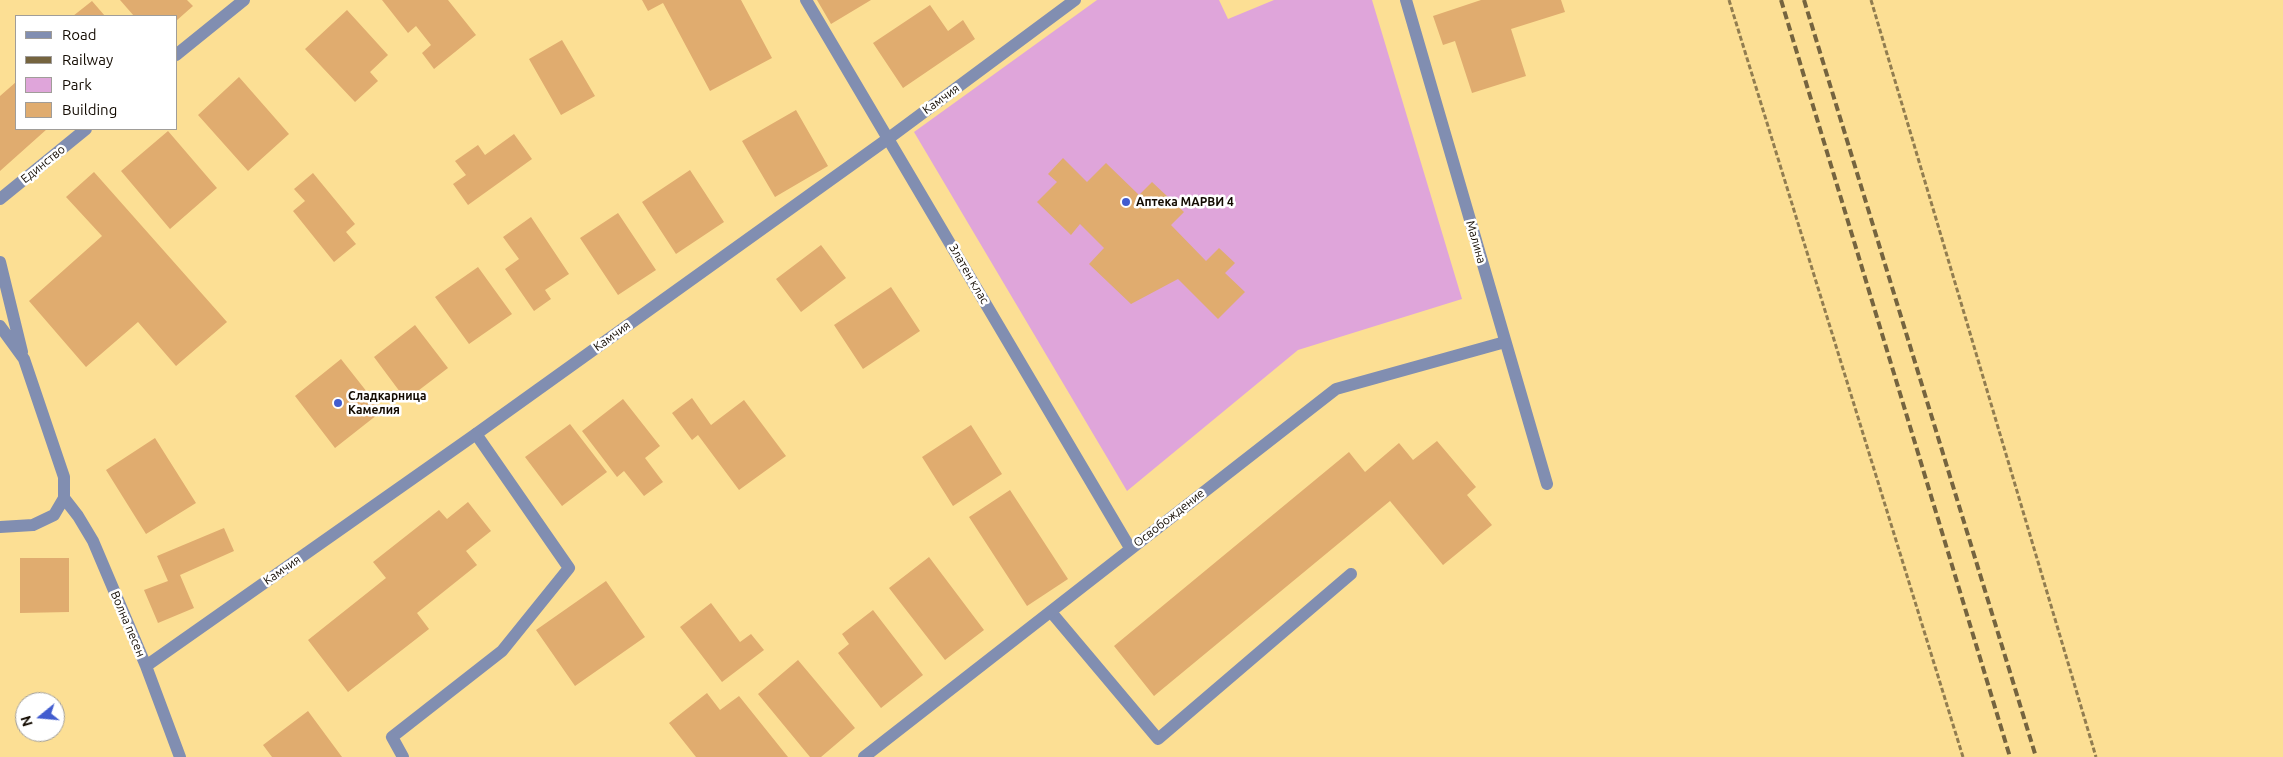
<!DOCTYPE html>
<meta charset="utf-8">
<style>
body{margin:0}
#map{position:relative;width:2283px;height:757px;overflow:hidden;background:#fcdf94;font-family:Ubuntu,sans-serif}
canvas{display:block}
.legend{position:absolute;left:15px;top:15px;width:162px;height:115px;box-sizing:border-box;background:#fff;border:1px solid #a09d99;margin:0;padding:6px 9px;list-style:none;font-size:15px;color:#120a00}
.legend li{display:flex;align-items:center;gap:10px;height:25px}
.legend b{width:25px;border:1px solid #a09d99}
.north{position:absolute;left:15px;top:692px;width:50px;height:50px;box-sizing:border-box;background:#fff;border:1px solid #a09d99;border-radius:50%;rotate:253deg;font-size:14px;font-weight:700;line-height:20px;text-align:center;color:#120a00}
.north::after{content:'';display:block;margin:auto;width:18px;height:22px;background:#415ccf;clip-path:polygon(50% 0,100% 100%,50% 72%,0 100%)}
</style>
<div id="map">
<canvas width="2283" height="757"></canvas>
<ul class="legend">
<li><b style="height:6px;background:#818eb1"></b>Road</li>
<li><b style="height:6px;background:#75643f"></b>Railway</li>
<li><b style="height:14px;background:#dfa5da"></b>Park</li>
<li><b style="height:14px;background:#e0ac6f"></b>Building</li>
</ul>
<div class="north">N</div>
</div>
<script>
const g = document.querySelector('canvas').getContext('2d');
g.lineJoin = 'round';
function fillPath(path, color) { g.fillStyle = color; g.fill(path, 'evenodd'); }
const shape = rows => new Path2D(rows.map(r => 'M' + r).join(''));
function trace(path, color, width, dash) { g.strokeStyle = color; g.lineWidth = width; g.lineCap = dash ? 'butt' : 'round'; g.setLineDash(dash || []); g.stroke(path); }
function write(font, color, halo, rows, align = 'center') {
  g.font = font + ' Ubuntu,sans-serif'; g.lineWidth = 5; g.setLineDash([]); g.textBaseline = 'middle'; g.strokeStyle = halo; g.fillStyle = color; for (const [text, x, y, turn = 0] of rows) {
    g.save(); g.translate(x, y); g.rotate((+turn || 0) * Math.PI / 180); g.textAlign = isNaN(turn) ? turn : align; if (halo) g.strokeText(text, 0, 0); g.fillText(text, 0, 0); g.restore();
  }
}
fillPath(shape([
 [1097,0,1219,0,1228,19,1274,0,1372,0,1462,299,1298,350,1127,491,914,132]
]), '#dfa5da');
fillPath(shape([
 [120,0,187,0,193,6,176,21,176,16,134,16],
 [382,0,448,0,476,35,434,69,422,53,431,45,416,26,408,33],
 [642,0,741,0,772,58,710,91,663,3,648,11],
 [817,0,871,0,831,24],
 [1481,0,1561,0,1565,12,1511,29,1526,76,1472,93,1455,41,1443,45,1433,16],
 [92,1,105,16,73,16],
 [930,5,948,31,963,20,975,39,903,88,873,43],
 [347,10,388,55,370,72,378,81,355,102,305,49],
 [562,40,595,96,561,115,529,59],
 [239,77,289,134,248,171,198,115],
 [16,82,16,129,47,129,0,171,0,96],
 [796,110,828,166,775,197,742,141],
 [168,131,217,188,170,229,121,171],
 [514,134,532,159,468,205,453,184,466,175,455,161,478,145,485,155],
 [1063,158,1087,182,1106,163,1139,195,1152,182,1184,212,1171,225,1206,261,1219,248,1235,263,1225,273,1245,292,1218,319,1178,279,1131,304,1089,264,1104,248,1080,224,1071,235,1037,202,1057,182,1048,174],
 [690,170,724,222,676,254,642,202],
 [94,172,227,322,176,366,138,322,86,367,29,301,102,236,66,197],
 [313,173,355,224,346,232,356,244,334,262,293,211,305,201,294,189],
 [618,213,656,270,618,295,580,238],
 [531,217,569,274,545,290,551,299,534,311,505,269,519,259,503,237],
 [821,245,846,278,801,312,776,279],
 [478,267,512,314,469,344,435,297],
 [891,287,920,331,863,369,834,325],
 [415,325,448,368,406,400,374,357],
 [341,359,382,411,335,448,295,396],
 [692,398,711,425,744,400,786,456,739,490,698,435,692,440,672,413],
 [623,399,660,446,645,458,663,482,644,496,624,471,617,477,582,431],
 [570,424,607,472,562,506,525,457],
 [971,425,1002,474,953,506,922,457],
 [155,438,196,503,146,534,106,470],
 [1437,441,1476,487,1467,495,1492,525,1443,565,1390,501,1154,696,1114,646,1349,452,1365,472,1399,443,1413,460],
 [1010,490,1068,579,1027,606,969,517],
 [468,502,491,531,466,551,477,565,417,613,429,629,348,692,308,640,386,578,373,562,439,510,447,519],
 [224,528,234,551,180,575,194,608,158,623,144,590,168,581,157,556],
 [929,557,984,630,945,660,889,588],
 [20,558,69,558,69,612,20,613],
 [606,581,645,637,575,686,536,630],
 [711,603,740,642,751,634,764,650,722,682,680,627],
 [873,610,923,675,881,708,838,653,849,644,842,634],
 [798,660,855,728,821,757,810,757,758,694],
 [707,693,720,710,739,696,788,757,696,757,669,723],
 [308,711,342,757,272,757,263,745]
]), '#e0ac6f');
trace(shape([
 [1729,0,1963,757],
 [1871,0,2096,757]
]), '#917d50', 3, [5, 2.5]);
trace(shape([
 [1051,612,1158,739,1351,574],
 [403,757,392,737,502,651,569,568,476,434]
]), '#818eb1', 12);
trace(shape([
 [806,0,1130,548],
 [1406,0,1547,484],
 [176,55,244,0],
 [0,199,86,129],
 [0,262,22,352],
 [0,326,24,359,64,477,64,498,54,515,33,525,0,527],
 [64,498,78,516,93,541,146,666,180,757],
 [146,666,476,434,889,138,1075,0],
 [864,757,1336,389,1505,342]
]), '#818eb1', 12);
trace(shape([
 [1781,0,2010,757],
 [1804,0,2036,757]
]), '#75643f', 4, [8, 4]);
for (const [x, y, r, color] of [
 [1126,202,5,"#415ccf"],
 [338,403,5,"#415ccf"]
]) { const dot = new Path2D(); dot.arc(x, y, r, 0, 2 * Math.PI); g.fillStyle = color; g.fill(dot); trace(dot, '#fff', 2); }
write('12px', '#120a00', '#fff', [
 ["Камчия",941,99,-36],
 ["Единство",43,164,-39],
 ["Малина",1476,242,74],
 ["Златен клас",969,274,60],
 ["Камчия",612,336,-36],
 ["Освобождение",1169,518,-38],
 ["Камчия",282,570,-35],
 ["Волна песен",128,624,67]
]);
write('bold 12px', '#120a00', '#fff', [
 ["Аптека МАРВИ 4",1136,202],
 ["Сладкарница",348,396],
 ["Камелия",348,410]
], 'left');
</script>
